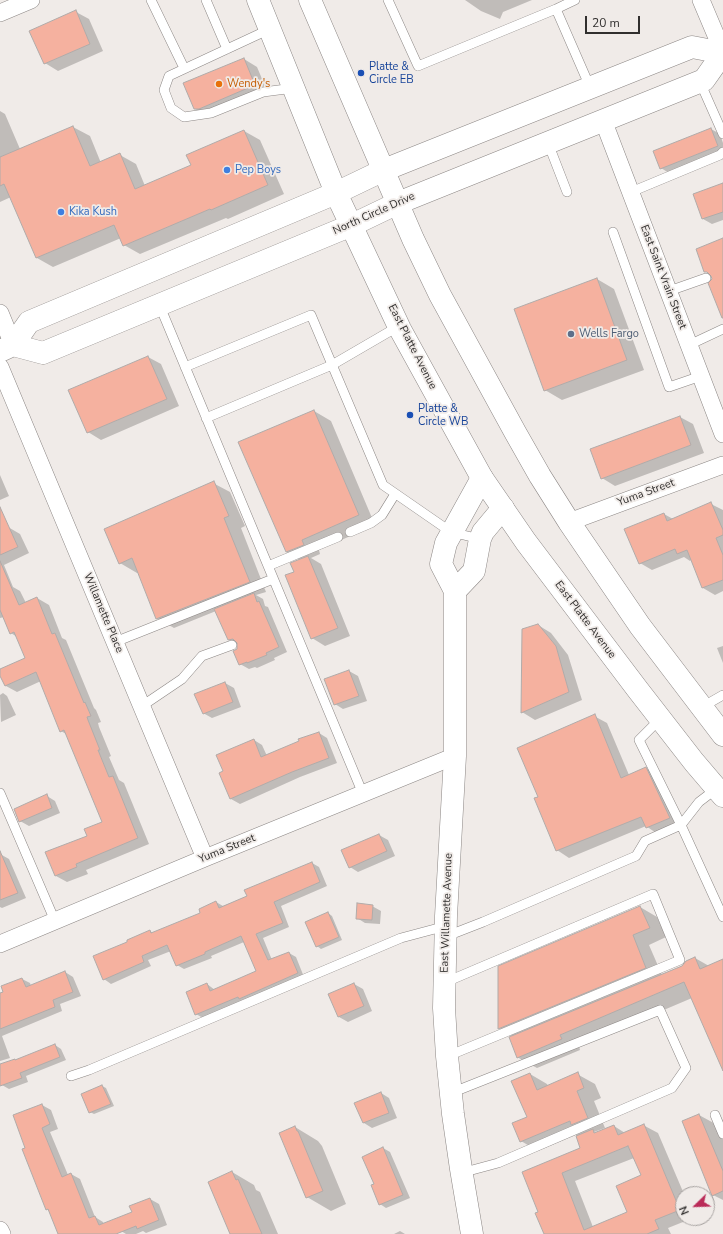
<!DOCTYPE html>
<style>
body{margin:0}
#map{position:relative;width:723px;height:1234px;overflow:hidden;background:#f0ebe8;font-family:"Nunito Sans",sans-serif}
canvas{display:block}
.north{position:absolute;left:675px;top:1186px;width:40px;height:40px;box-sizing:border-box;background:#f0ebe8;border:1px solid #a4a09e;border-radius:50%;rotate:247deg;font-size:11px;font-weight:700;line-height:16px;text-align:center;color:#312f2e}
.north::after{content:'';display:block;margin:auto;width:14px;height:18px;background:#ba2b58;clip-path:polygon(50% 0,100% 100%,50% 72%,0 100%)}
.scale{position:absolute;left:585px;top:16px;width:55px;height:18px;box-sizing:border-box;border:2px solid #312f2e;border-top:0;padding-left:5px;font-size:12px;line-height:14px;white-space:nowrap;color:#312f2e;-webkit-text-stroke:3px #f0ebe8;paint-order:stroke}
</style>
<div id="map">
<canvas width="723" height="1234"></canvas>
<div class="north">N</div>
<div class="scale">20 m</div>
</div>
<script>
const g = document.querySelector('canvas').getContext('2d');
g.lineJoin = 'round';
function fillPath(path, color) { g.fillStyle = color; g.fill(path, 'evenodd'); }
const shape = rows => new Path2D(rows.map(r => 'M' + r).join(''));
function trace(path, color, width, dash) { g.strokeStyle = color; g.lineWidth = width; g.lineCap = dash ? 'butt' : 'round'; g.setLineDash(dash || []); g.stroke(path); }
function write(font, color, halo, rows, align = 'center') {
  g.font = font + ' "Nunito Sans",sans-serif'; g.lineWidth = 3.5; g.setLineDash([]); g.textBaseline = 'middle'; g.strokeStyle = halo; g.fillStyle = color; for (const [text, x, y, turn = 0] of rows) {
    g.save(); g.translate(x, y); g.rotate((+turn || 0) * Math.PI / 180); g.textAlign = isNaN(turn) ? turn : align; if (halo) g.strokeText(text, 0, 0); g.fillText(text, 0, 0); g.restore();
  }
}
fillPath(shape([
 [465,0,532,0,503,12,500,19,481,11],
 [76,12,89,19,103,51,58,71,45,63],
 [244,59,257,67,268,93,208,116,195,109],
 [0,111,5,114,20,149,73,127,90,136,101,163,120,155,136,164,145,186,192,166,244,131,260,140,284,194,228,219,226,218,140,254,124,245,121,238,53,267,37,258,11,197,0,202],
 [711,129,720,134,723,143,723,153,669,173,661,168],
 [723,184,723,220,712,224,703,219,695,194],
 [597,279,614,289,644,370,562,400,545,390],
 [148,357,161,364,179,406,101,440,88,432],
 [314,411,331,421,375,525,319,550,320,554,311,558,321,564,350,636,325,646,312,638,295,572,301,560,286,552],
 [680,417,693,424,704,453,615,486,602,478],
 [0,475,9,496,0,500],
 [213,483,230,492,245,526,241,528,266,592,256,595,263,599,265,606,268,607,287,652,274,658,275,660,257,668,255,667,249,669,240,664,238,645,229,639,216,611,174,628,157,618,139,572,137,573,120,563],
 [711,504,723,510,723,591,715,595,703,588,691,560,690,561,684,557,652,570,640,563,664,514,673,519],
 [0,517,8,527,20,534,29,553,4,565,13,587,20,591,26,603,37,598,49,605,62,638,66,640,94,708,96,710,101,722,98,723,99,727,111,756,109,757,119,780,124,783,149,844,86,870,88,874,67,882,56,876,88,836,103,822,66,734,61,731,41,681,17,692,6,686,0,673,0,670,26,659,17,637,11,633,4,617,0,618],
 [538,625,551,633,568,655,582,700,535,720,522,712],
 [723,646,723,663,717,648],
 [349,671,358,676,367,701,343,709,335,704],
 [225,683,234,688,241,707,212,718,203,713],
 [3,693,7,696,16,715,1,722,0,695],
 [594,716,607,723,629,775,646,768,658,775,682,825,659,835,646,826,569,858,557,850,539,797],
 [319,733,327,738,337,763,300,777,240,804,231,799,221,774,254,740,262,745,267,756],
 [47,796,55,801,60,813,29,826,20,821],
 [379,835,388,840,395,856,358,872,350,867],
 [0,854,9,859,26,898,2,908,0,907],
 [312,863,319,867,327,886,281,906,289,927,263,938,272,960,289,953,296,957,304,977,203,1018,196,1014,207,984,215,990,257,971,244,942,211,956,212,958,184,969,177,965,171,951,148,960,151,966,111,984,104,979,129,942,150,931,153,933,202,913,216,902,223,906,248,896],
 [372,906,381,911,380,924,365,923,357,918],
 [640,907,657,917,666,937,649,945,662,975,683,966,695,958,709,966,723,960,723,1061,692,998,579,1046,580,1050,537,1068,517,1057,513,1037,499,1028],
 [328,913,332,916,342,940,321,949,317,946],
 [65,972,73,977,81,996,60,1004,62,1011,2,1036,10,1058,0,1061,0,994,22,979,30,983,31,986],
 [354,984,363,989,372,1011,348,1022,339,1017,330,995],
 [55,1045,61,1049,66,1060,26,1076,28,1082,9,1089,2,1085,0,1080,0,1065,16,1061],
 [530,1074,547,1084,548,1086,577,1074,595,1084,601,1098,594,1101,605,1128,594,1132,595,1134,614,1126,625,1133,643,1125,658,1133,684,1194,683,1218,693,1218,668,1228,671,1234,545,1234,540,1213,523,1172,581,1148,576,1135,538,1151,521,1141,528,1117],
 [634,1158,642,1176,628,1213,593,1227,575,1181],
 [102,1086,106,1088,114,1106,94,1114,90,1112],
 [381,1093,389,1098,397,1118,372,1128,364,1123,356,1104],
 [42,1105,51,1110,58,1129,50,1132,68,1175,71,1174,80,1179,95,1217,103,1222,108,1234,59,1234,49,1210,47,1209,27,1148],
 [699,1115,721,1127,723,1133,723,1200,713,1195],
 [295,1127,318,1141,322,1146,346,1204,331,1211,307,1197],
 [383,1148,390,1152,410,1198,386,1208,380,1204,375,1184],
 [232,1172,254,1185,256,1190,260,1192,278,1234,232,1234],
 [150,1199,159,1204,167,1225,146,1233,143,1231,136,1234,126,1234,121,1231,133,1213],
 [400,1231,405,1234,394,1234]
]), '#0003');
const building = shape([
 [76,10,90,44,44,64,29,31,76,10],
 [244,58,255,85,199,109,194,109,183,83,244,58],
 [73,126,90,166,120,153,135,189,191,165,186,155,244,130,268,185,211,210,210,209,123,246,114,225,36,258,4,184,0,186,0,157,73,126],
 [711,128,718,146,660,169,653,151,711,128],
 [723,183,723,212,702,219,693,194,723,183],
 [723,238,723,318,722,318,708,283,712,279,711,276,707,272,704,272,696,249,723,238],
 [597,278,627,360,544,391,514,309,597,278],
 [148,356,167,399,87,433,68,390,148,356],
 [314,410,359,515,302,540,304,545,286,552,238,442,314,410],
 [680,416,691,445,601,479,590,449,680,416],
 [214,481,229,516,224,518,250,582,156,619,132,558,119,564,104,529,214,481],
 [711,502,723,530,723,535,716,538,723,555,723,580,702,588,687,550,677,554,675,549,639,564,624,529,664,513,667,521,711,502],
 [0,507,18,547,0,555,0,507],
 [308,556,338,628,311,639,285,575,294,572,290,563,308,556],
 [0,561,19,605,37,597,52,634,55,633,84,703,85,702,91,716,87,717,88,720,100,750,98,750,109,777,113,776,138,838,76,864,77,867,55,876,45,852,87,836,84,829,102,822,64,730,60,732,36,672,5,686,0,676,0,669,25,658,14,632,10,634,0,610,0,561],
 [254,593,257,602,259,601,279,647,266,653,267,655,247,663,247,662,239,665,233,651,237,649,237,643,233,639,228,640,214,609,254,593],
 [538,624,556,646,569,692,521,713,522,629,538,624],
 [349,670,359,696,334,705,324,679,349,670],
 [225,682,233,702,203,714,194,694,225,682],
 [595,714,621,778,646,767,670,818,646,828,641,817,556,851,534,798,538,797,517,748,595,714],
 [319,732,329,758,292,772,230,799,219,773,223,771,216,755,254,739,261,757,299,741,298,739,319,732],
 [47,794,52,808,19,822,14,809,47,794],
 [379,834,387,851,349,868,341,850,379,834],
 [0,851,18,893,0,900,0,851],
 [312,862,320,882,274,902,283,923,256,934,268,960,289,952,298,973,239,999,238,997,195,1015,186,992,207,983,210,991,256,971,241,936,205,952,205,954,176,966,167,945,142,956,144,962,103,980,93,956,127,942,127,940,150,930,151,933,200,913,199,909,216,901,219,908,247,896,244,890,312,862],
 [357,903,373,905,372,920,356,919,357,903],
 [640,906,650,928,633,935,646,968,498,1029,498,966,640,906],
 [328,912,339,937,316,947,305,922,328,912],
 [695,957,700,969,723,959,723,1071,684,982,560,1035,562,1039,517,1058,509,1037,682,966,686,961,695,957],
 [65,971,73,992,53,1000,55,1007,0,1029,0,993,3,992,1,986,22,978,26,987,65,971],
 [354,983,364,1006,338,1017,328,994,354,983],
 [55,1044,60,1057,20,1073,22,1078,0,1086,0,1064,15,1059,15,1060,55,1044],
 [578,1072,584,1088,577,1091,588,1118,571,1125,570,1121,520,1142,512,1123,527,1117,511,1081,530,1073,537,1090,578,1072],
 [102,1085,111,1104,89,1113,81,1094,102,1085],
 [381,1092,389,1113,363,1123,354,1103,381,1092],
 [42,1104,50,1124,42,1128,62,1177,71,1173,89,1218,95,1216,99,1225,132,1212,129,1206,150,1198,159,1220,137,1229,136,1226,116,1234,58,1234,48,1209,46,1210,22,1149,25,1148,13,1115,42,1104],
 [699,1114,723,1171,723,1191,712,1196,682,1121,699,1114],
 [644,1124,680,1210,655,1220,659,1229,647,1234,544,1234,535,1213,538,1212,522,1172,580,1148,576,1136,593,1129,594,1133,614,1125,618,1135,644,1124],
 [628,1146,641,1175,616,1186,627,1212,584,1230,562,1173,628,1146],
 [295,1126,297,1131,298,1131,323,1191,306,1198,279,1133,295,1126],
 [383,1147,403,1195,379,1205,371,1185,374,1184,362,1157,383,1147],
 [232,1171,236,1180,238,1179,262,1234,230,1234,208,1182,232,1171]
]);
fillPath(building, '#f5b19f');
trace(building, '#b0aba9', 1);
const lane = shape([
 [151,0,184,68],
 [206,0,227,49],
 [388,0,418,66,556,9],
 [575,0,556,9,590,87],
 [270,29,169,76,164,90,171,108,184,117,211,113,263,92,294,88],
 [700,82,723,134],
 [548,143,567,192],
 [631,192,720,155,723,152],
 [613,232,669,387,701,376],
 [669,291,706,278],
 [159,304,363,794],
 [689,345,723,329],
 [185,367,311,315,383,485,451,532,480,539],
 [206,418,332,365,399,326],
 [350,532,371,523,382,515,395,494],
 [268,566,338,537],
 [115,642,273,579],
 [142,706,182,679,202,656,232,645],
 [702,707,723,695],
 [716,789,699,802,681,825,723,917],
 [0,793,55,921],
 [447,936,483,922,636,856,645,841,681,825,639,740,660,719],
 [446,982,653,894,680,960,448,1056],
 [71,1076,89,1070,401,938,446,926],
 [451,1093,660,1010,686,1068,672,1088,498,1163,461,1173],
 [715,1115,723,1134]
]);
const street = shape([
 [701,0,723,52],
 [0,13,31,0],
 [603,120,723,434],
 [0,313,13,345],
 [0,367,205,858],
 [569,522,723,465],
 [0,944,205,858,455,756],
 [0,1230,2,1234]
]);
const secondary = shape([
 [455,591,474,571,480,539,483,532,503,508],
 [472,1234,461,1169,453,1114,447,1056,444,1008,446,916,455,756,455,591,441,564,446,543,482,478]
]);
const primary = shape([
 [258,0,336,193,400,329,482,478,526,542,638,690,694,762,723,796],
 [310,0,413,239,440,295,515,432,540,476,569,522,640,626,723,735],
 [13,345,43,353,352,225,398,203,704,80,723,53],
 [0,351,13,345,29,322,336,193,384,170,692,47,723,53]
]);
trace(lane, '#8c8785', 10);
trace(street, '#8c8785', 18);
trace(secondary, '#8c8785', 23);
trace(primary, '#8c8785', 23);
trace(lane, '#fff', 9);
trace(street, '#fff', 17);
trace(secondary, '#fff', 22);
trace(primary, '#fff', 22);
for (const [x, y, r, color] of [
 [361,73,4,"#1a4fb4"],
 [219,84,4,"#e8710a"],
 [227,170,4,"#3f7fe0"],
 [61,212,4,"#3f7fe0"],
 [571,334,4,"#5c6f8a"],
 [410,415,4,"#1a4fb4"]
]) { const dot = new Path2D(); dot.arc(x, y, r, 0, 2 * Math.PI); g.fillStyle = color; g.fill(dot); trace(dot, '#f0ebe8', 1.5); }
write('11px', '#164399', '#f0ebe8', [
 ["Platte &",369,67],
 ["Circle EB",369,80],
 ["Platte &",418,409],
 ["Circle WB",418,422]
], 'left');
write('11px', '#c56008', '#f0ebe8', [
 ["Wendy's",227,84]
], 'left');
write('11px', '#366cbe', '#f0ebe8', [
 ["Pep Boys",235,170],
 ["Kika Kush",69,212]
], 'left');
write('11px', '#312f2e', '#f0ebe8', [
 ["North Circle Drive",374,214,-24],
 ["East Saint Vrain Street",663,277,69],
 ["East Platte Avenue",412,347,63],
 ["Yuma Street",646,493,-20],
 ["Willamette Place",103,613,67],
 ["East Platte Avenue",585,620,53],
 ["Yuma Street",227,849,-22],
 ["East Willamette Avenue",447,913,-88]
]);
write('11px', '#4e5e75', '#f0ebe8', [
 ["Wells Fargo",579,334]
], 'left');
</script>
